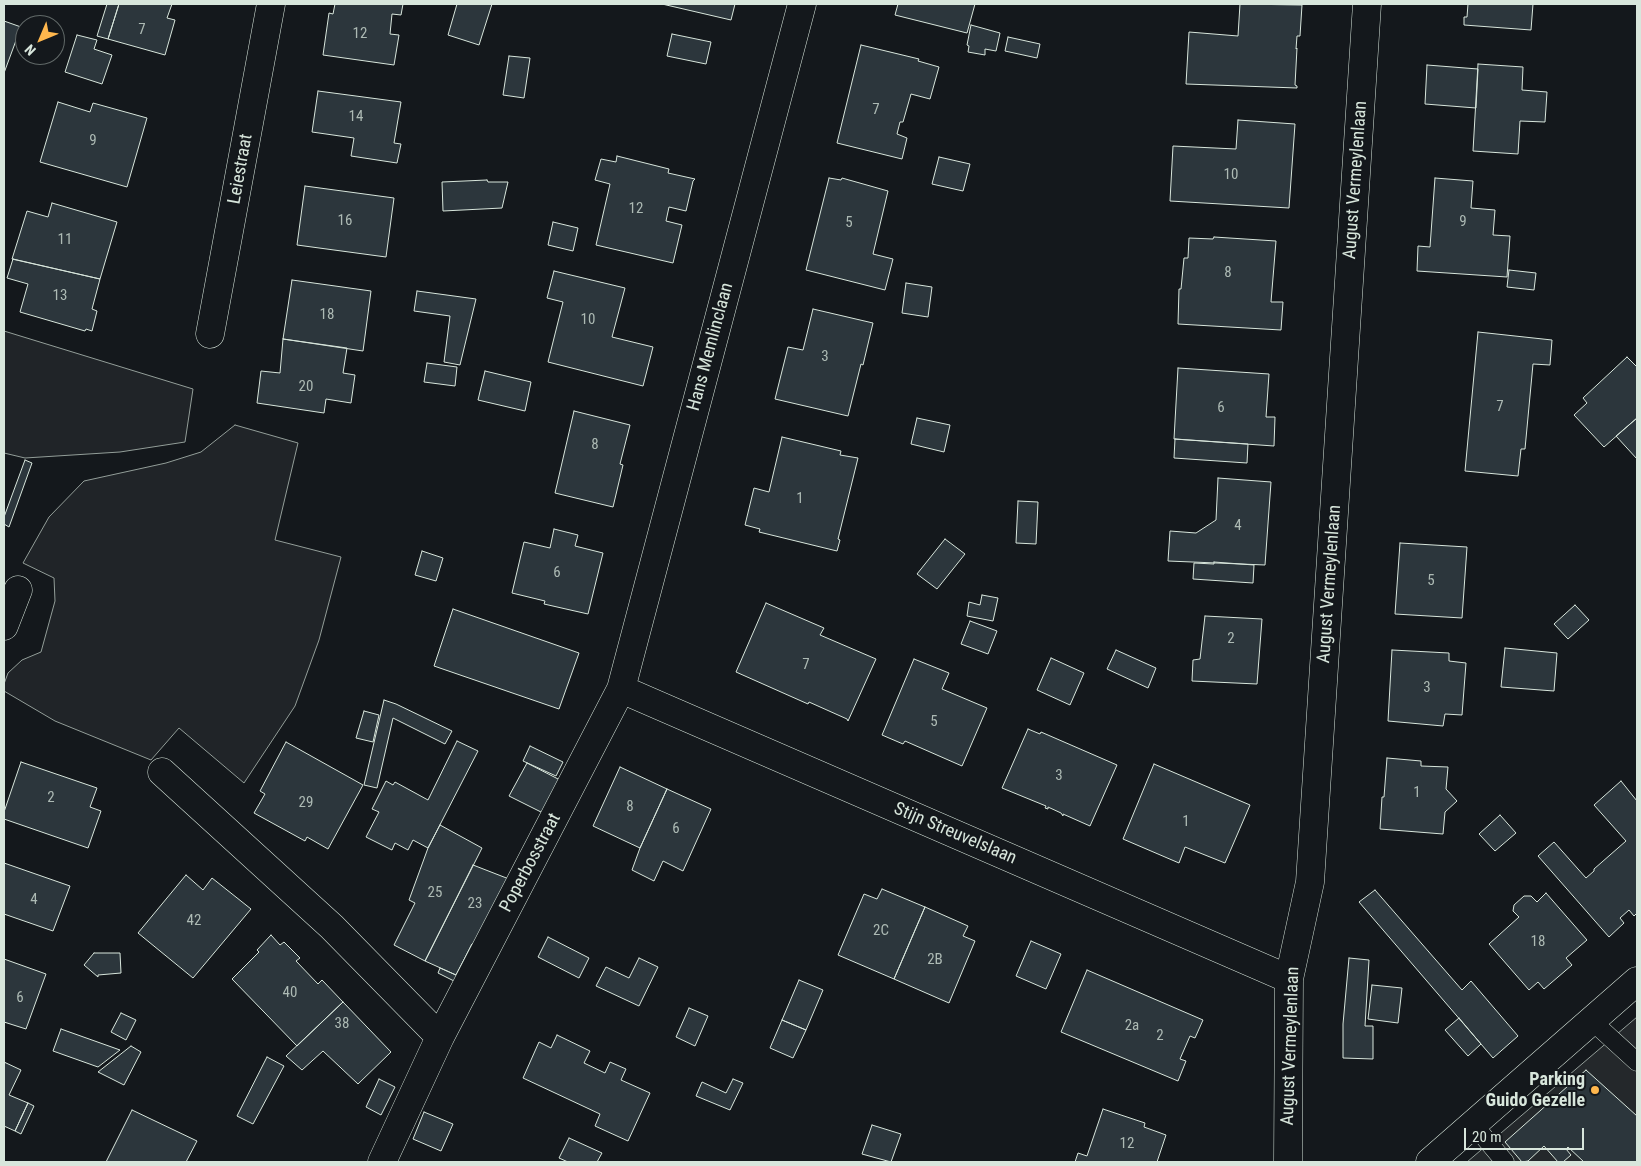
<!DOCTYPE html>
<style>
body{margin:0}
#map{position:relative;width:1641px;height:1166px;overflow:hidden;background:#14181c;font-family:"Roboto Condensed",sans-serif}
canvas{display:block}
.frame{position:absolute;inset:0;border:5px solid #d8e6dc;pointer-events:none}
.north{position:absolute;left:15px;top:15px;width:50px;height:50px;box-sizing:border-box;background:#14181c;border:1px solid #626a69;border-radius:50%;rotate:225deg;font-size:14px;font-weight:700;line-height:20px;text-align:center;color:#d8e6dc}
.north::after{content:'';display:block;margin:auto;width:18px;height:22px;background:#ffb74d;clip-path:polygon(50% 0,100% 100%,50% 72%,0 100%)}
.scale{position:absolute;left:1464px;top:1128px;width:120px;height:22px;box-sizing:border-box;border:2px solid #d8e6dc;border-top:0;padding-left:6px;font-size:15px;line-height:18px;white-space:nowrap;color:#d8e6dc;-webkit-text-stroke:4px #14181c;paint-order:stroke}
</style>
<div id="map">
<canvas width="1641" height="1166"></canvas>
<div class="frame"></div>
<div class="north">N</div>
<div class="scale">20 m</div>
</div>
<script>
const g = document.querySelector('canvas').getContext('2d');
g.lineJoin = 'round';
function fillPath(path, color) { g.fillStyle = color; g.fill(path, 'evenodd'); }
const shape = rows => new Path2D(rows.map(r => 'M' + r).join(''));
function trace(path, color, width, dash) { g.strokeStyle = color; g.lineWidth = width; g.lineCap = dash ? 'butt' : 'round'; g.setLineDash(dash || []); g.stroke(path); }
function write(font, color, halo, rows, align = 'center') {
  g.font = font + ' "Roboto Condensed",sans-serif'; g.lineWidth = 4; g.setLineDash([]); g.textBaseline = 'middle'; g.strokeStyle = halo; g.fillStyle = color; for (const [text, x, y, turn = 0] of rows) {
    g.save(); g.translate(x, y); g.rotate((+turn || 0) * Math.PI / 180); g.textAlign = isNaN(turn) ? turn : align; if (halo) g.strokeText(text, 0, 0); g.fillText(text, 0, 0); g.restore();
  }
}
const green = shape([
 [4,331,193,389,185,442,120,452,25,458,4,453,4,331],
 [235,425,298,443,275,540,341,557,319,640,295,706,244,783,179,728,151,760,55,721,4,691,4,684,8,673,22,660,41,652,55,601,54,578,23,563,49,517,84,481,166,463,201,452,235,425]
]);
fillPath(green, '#202428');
trace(green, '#939e99', 1);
const parking = shape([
 [1637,1017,1637,1162,1467,1162,1637,1017]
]);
fillPath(parking, '#24282b');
trace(parking, '#939e99', 1);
const building = shape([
 [107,4,119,4,108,39,97,36,107,4],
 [119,4,172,4,167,18,175,20,165,55,108,39,119,4],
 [335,4,403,4,401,15,392,14,390,34,399,35,394,65,323,55,329,13,333,14,335,4],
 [457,4,492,4,479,45,448,35,457,4],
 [662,4,735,4,731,20,662,4],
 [898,4,975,4,967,33,895,15,898,4],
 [1240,4,1302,5,1300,36,1297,36,1296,49,1297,48,1295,85,1297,86,1297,88,1186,84,1189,32,1238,36,1240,4],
 [1468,4,1533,4,1531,30,1464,25,1464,17,1467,17,1468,4],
 [4,21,21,27,4,73,4,21],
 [971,25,1000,33,996,51,985,49,985,55,968,52,969,46,967,45,971,25],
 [672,34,711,42,706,64,667,56,672,34],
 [77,35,97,40,94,49,112,55,102,84,65,72,77,35],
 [1008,37,1040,44,1037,58,1005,51,1008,37],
 [861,45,919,59,918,61,939,67,930,99,911,94,903,122,900,122,897,134,907,138,902,159,837,143,861,45],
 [509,56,530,58,524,98,503,95,509,56],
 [1478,64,1523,67,1522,90,1547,92,1545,122,1520,121,1518,154,1473,151,1478,64],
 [1427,65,1478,69,1476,108,1425,104,1427,65],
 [318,91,401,102,394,143,401,144,397,163,351,156,354,138,312,132,318,91],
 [58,102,90,112,93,103,147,118,127,187,40,162,58,102],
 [1238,120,1295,124,1289,208,1170,201,1173,146,1236,149,1238,120],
 [617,156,669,169,668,173,695,179,693,181,686,211,669,207,666,221,682,225,673,263,596,245,610,184,595,180,601,159,616,162,617,156],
 [939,157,970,164,963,191,932,184,939,157],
 [829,178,841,180,842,178,888,191,873,254,893,259,885,290,806,270,829,178],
 [1435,178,1473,181,1471,208,1495,210,1493,235,1510,236,1507,277,1417,271,1418,246,1430,247,1435,178],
 [487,180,488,182,508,182,502,208,443,211,442,182,487,180],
 [305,186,394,198,386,257,297,245,305,186],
 [52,203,117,222,100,279,12,259,27,211,48,217,52,203],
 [553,222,578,228,573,251,548,245,553,222],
 [1214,237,1276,241,1271,302,1283,302,1281,330,1178,324,1179,289,1181,289,1184,258,1188,258,1189,238,1213,239,1214,237],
 [13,259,100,279,92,309,97,311,92,331,86,329,85,331,20,312,28,284,7,278,13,259],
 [1509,270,1536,273,1534,290,1507,287,1509,270],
 [554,271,625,288,612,337,653,347,643,386,548,362,563,302,547,298,554,271],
 [292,280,371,291,363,351,283,339,292,280],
 [906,283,932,287,928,317,902,313,906,283],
 [417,291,476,299,460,365,444,362,450,316,414,311,417,291],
 [813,309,873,323,863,365,861,364,848,416,775,399,788,347,803,350,813,309],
 [1478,332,1552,340,1550,365,1533,364,1525,449,1521,449,1518,476,1465,471,1478,332],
 [283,339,347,348,343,373,355,375,351,403,326,399,324,413,257,403,261,371,280,373,283,339],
 [1627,357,1637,367,1637,418,1604,447,1574,415,1587,403,1583,398,1627,357],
 [427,363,457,367,455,386,424,382,427,363],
 [1178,368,1269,374,1266,417,1275,417,1274,446,1174,439,1178,368],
 [485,371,531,382,525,411,478,400,485,371],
 [574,411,630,425,620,464,623,465,613,507,555,493,574,411],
 [917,418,950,425,944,452,911,444,917,418],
 [1637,418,1637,459,1616,436,1637,418],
 [782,437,841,451,840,455,858,458,838,539,840,540,837,551,759,532,760,529,745,525,754,488,769,492,782,437],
 [1175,439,1248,444,1247,463,1174,458,1175,439],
 [25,460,32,463,9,527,4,524,4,517,25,460],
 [1218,478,1271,482,1265,565,1168,561,1170,531,1196,533,1216,520,1218,478],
 [1018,501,1038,502,1036,544,1016,543,1018,501],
 [554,529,578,535,575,546,603,553,588,614,544,604,545,601,512,593,524,542,550,548,554,529],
 [945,539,965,554,937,589,917,574,945,539],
 [1400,543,1467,547,1462,618,1395,614,1400,543],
 [422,551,443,558,436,581,415,575,422,551],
 [1214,562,1254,565,1253,583,1193,579,1194,563,1214,564,1214,562],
 [982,595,998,598,993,621,967,616,969,602,980,605,982,595],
 [766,603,824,628,820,635,876,659,848,721,847,719,809,702,808,704,736,672,766,603],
 [1575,605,1589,620,1568,639,1554,624,1575,605],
 [453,609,579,653,559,709,434,666,453,609],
 [1205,616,1262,619,1257,684,1192,681,1193,660,1200,659,1205,616],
 [970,621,997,631,988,654,961,644,970,621],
 [1505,648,1557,653,1554,691,1501,687,1505,648],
 [1116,650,1156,668,1148,688,1107,669,1116,650],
 [1392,650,1449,653,1449,661,1466,663,1462,715,1445,714,1443,726,1388,721,1392,650],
 [1051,658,1084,673,1070,705,1037,690,1051,658],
 [914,659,949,673,942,689,987,708,962,766,905,741,903,744,882,735,914,659],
 [384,700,396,704,452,731,445,744,393,718,377,788,364,785,384,700],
 [364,711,379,715,373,742,356,738,364,711],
 [1028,729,1040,734,1041,732,1117,765,1090,826,1063,814,1063,816,1061,813,1048,807,1048,809,1045,808,1046,806,1002,788,1028,729],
 [457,741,478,751,428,848,413,840,408,850,395,843,392,850,366,837,379,812,372,809,386,781,393,785,395,782,428,800,457,741],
 [286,742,363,785,328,849,307,837,305,841,254,813,265,794,260,791,286,742],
 [530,746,563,762,556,776,523,761,530,746],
 [1387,758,1421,761,1421,766,1448,767,1446,789,1457,801,1445,812,1443,834,1380,829,1382,797,1384,797,1387,758],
 [21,762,97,788,90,807,101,811,88,848,4,819,4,812,21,762],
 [527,763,560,780,543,813,509,796,527,763],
 [1154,764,1250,805,1225,863,1185,847,1179,863,1123,839,1154,764],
 [620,767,667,789,640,848,593,826,620,767],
 [1621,781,1637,801,1637,913,1634,916,1629,910,1620,918,1624,923,1609,937,1538,856,1554,842,1586,878,1594,871,1594,869,1626,841,1594,805,1621,781],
 [667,789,711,809,683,871,663,861,654,881,632,870,640,848,667,789],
 [1500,815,1516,833,1495,851,1479,834,1500,815],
 [440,825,482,848,425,961,394,945,415,903,409,900,428,848,440,825],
 [4,863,70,886,53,931,4,914,4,863],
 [473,865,509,879,480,940,472,944,456,975,425,961,473,865],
 [186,875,203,890,212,878,251,909,193,978,138,933,186,875],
 [882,889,925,907,894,979,838,955,864,894,877,899,882,889],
 [1375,890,1462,990,1471,981,1518,1036,1493,1058,1359,902,1375,890],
 [1546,893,1587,940,1566,958,1572,965,1544,989,1538,982,1529,990,1489,944,1519,917,1513,911,1514,905,1524,896,1531,896,1537,902,1546,893],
 [925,907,968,926,963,936,975,941,949,1003,894,979,925,907],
 [271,935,280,945,284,942,300,958,296,961,318,984,322,980,343,1002,297,1046,232,979,259,952,257,950,271,935],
 [548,937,589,958,579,978,538,957,548,937],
 [480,940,456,982,438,973,440,968,456,975,472,944,480,940],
 [1031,941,1061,954,1046,989,1016,976,1031,941],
 [94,953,120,953,121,973,98,975,98,977,84,965,94,953],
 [639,958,658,967,639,1006,596,986,606,967,629,978,639,958],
 [1349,958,1369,960,1365,1026,1373,1026,1373,1059,1343,1058,1343,1024,1349,958],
 [4,959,46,974,26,1029,4,1022,4,959],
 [1087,970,1203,1020,1195,1038,1190,1036,1180,1059,1186,1061,1178,1081,1061,1032,1087,970],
 [799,980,823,990,806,1030,782,1020,799,980],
 [1372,985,1402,988,1398,1023,1368,1019,1372,985],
 [343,1002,391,1052,358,1084,323,1051,302,1070,286,1056,343,1002],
 [689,1008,708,1016,695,1046,676,1037,689,1008],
 [121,1013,136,1020,126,1040,111,1032,121,1013],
 [1459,1018,1481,1044,1468,1056,1445,1030,1459,1018],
 [782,1020,806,1030,793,1058,770,1048,782,1020],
 [61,1029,120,1050,98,1067,53,1051,61,1029],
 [557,1035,590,1051,584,1063,605,1073,610,1062,626,1069,621,1080,650,1093,628,1141,595,1126,600,1114,523,1078,539,1042,551,1048,557,1035],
 [131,1046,141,1052,124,1085,98,1072,131,1046],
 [267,1057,284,1066,253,1124,237,1116,267,1057],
 [4,1062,21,1070,9,1095,28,1103,15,1131,4,1126,4,1062],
 [1586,1070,1637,1116,1637,1162,1584,1162,1568,1147,1566,1149,1571,1155,1563,1162,1558,1162,1544,1146,1528,1161,1522,1162,1505,1142,1586,1070],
 [379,1079,395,1087,381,1115,366,1107,379,1079],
 [733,1079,743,1083,730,1110,696,1096,702,1082,726,1093,733,1079],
 [28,1103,34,1106,21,1134,15,1131,28,1103],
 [1103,1109,1145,1123,1144,1127,1166,1135,1157,1162,1075,1162,1078,1153,1087,1156,1103,1109],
 [132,1110,197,1141,186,1162,106,1162,132,1110],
 [424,1112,453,1124,441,1151,413,1139,424,1112],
 [872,1125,901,1134,891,1162,862,1154,872,1125],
 [569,1138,602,1153,597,1162,568,1162,559,1158,569,1138]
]);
fillPath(building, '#2c363c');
trace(building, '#d8e6dc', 1);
const lane = shape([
 [1592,1021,1637,1062],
 [1474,1125,1505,1162]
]);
const street = shape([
 [210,334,271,4],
 [4,626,18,590],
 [621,689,1289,979],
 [162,772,332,927,440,1037],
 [382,1162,440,1037,621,689,802,4],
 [1288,1162,1289,979,1310,882,1367,4]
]);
const secondary = shape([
 [1430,1162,1637,981]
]);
trace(lane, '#d8e6dc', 19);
trace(street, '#d8e6dc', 29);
trace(secondary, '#d8e6dc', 29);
trace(lane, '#14181c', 18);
trace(street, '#14181c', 28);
trace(secondary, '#14181c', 28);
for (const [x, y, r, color] of [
 [1595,1090,5,"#ffb74d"]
]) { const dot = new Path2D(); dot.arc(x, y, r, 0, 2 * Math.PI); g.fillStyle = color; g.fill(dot); trace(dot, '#14181c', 2); }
write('15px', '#adbab4', null, [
 ["7",142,30],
 ["12",360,34],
 ["7",876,110],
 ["14",356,117],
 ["9",93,141],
 ["10",1231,175],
 ["12",636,209],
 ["16",345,221],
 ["9",1463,222],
 ["5",849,223],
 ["11",65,240],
 ["8",1228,273],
 ["13",60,296],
 ["18",327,315],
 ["10",588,320],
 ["3",825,357],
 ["20",306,387],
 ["7",1500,407],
 ["6",1221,408],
 ["8",595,445],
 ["1",800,499],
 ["4",1238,526],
 ["6",557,573],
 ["5",1431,581],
 ["2",1231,639],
 ["7",806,665],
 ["3",1427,688],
 ["5",934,722],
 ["3",1059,776],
 ["1",1417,793],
 ["2",51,798],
 ["29",306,803],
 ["8",630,807],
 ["1",1186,822],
 ["6",676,829],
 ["25",435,893],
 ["4",34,900],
 ["23",475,904],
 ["42",194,921],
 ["2C",881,931],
 ["18",1538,942],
 ["2B",935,960],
 ["40",290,993],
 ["6",20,998],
 ["38",342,1024],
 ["2a",1132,1026],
 ["2",1160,1036],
 ["12",1127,1144]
]);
write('18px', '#d8e6dc', '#14181c', [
 ["Leiestraat",241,169,-80],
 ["August Vermeylenlaan",1356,180,-86],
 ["Hans Memlinclaan",711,347,-75],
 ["August Vermeylenlaan",1330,584,-86],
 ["Stijn Streuvelslaan",955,834,23],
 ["Poperbosstraat",531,863,-62],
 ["August Vermeylenlaan",1291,1046,-88]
]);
write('bold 18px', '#d8e6dc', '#14181c', [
 ["Parking",1585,1080],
 ["Guido Gezelle",1585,1101]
], 'right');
</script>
